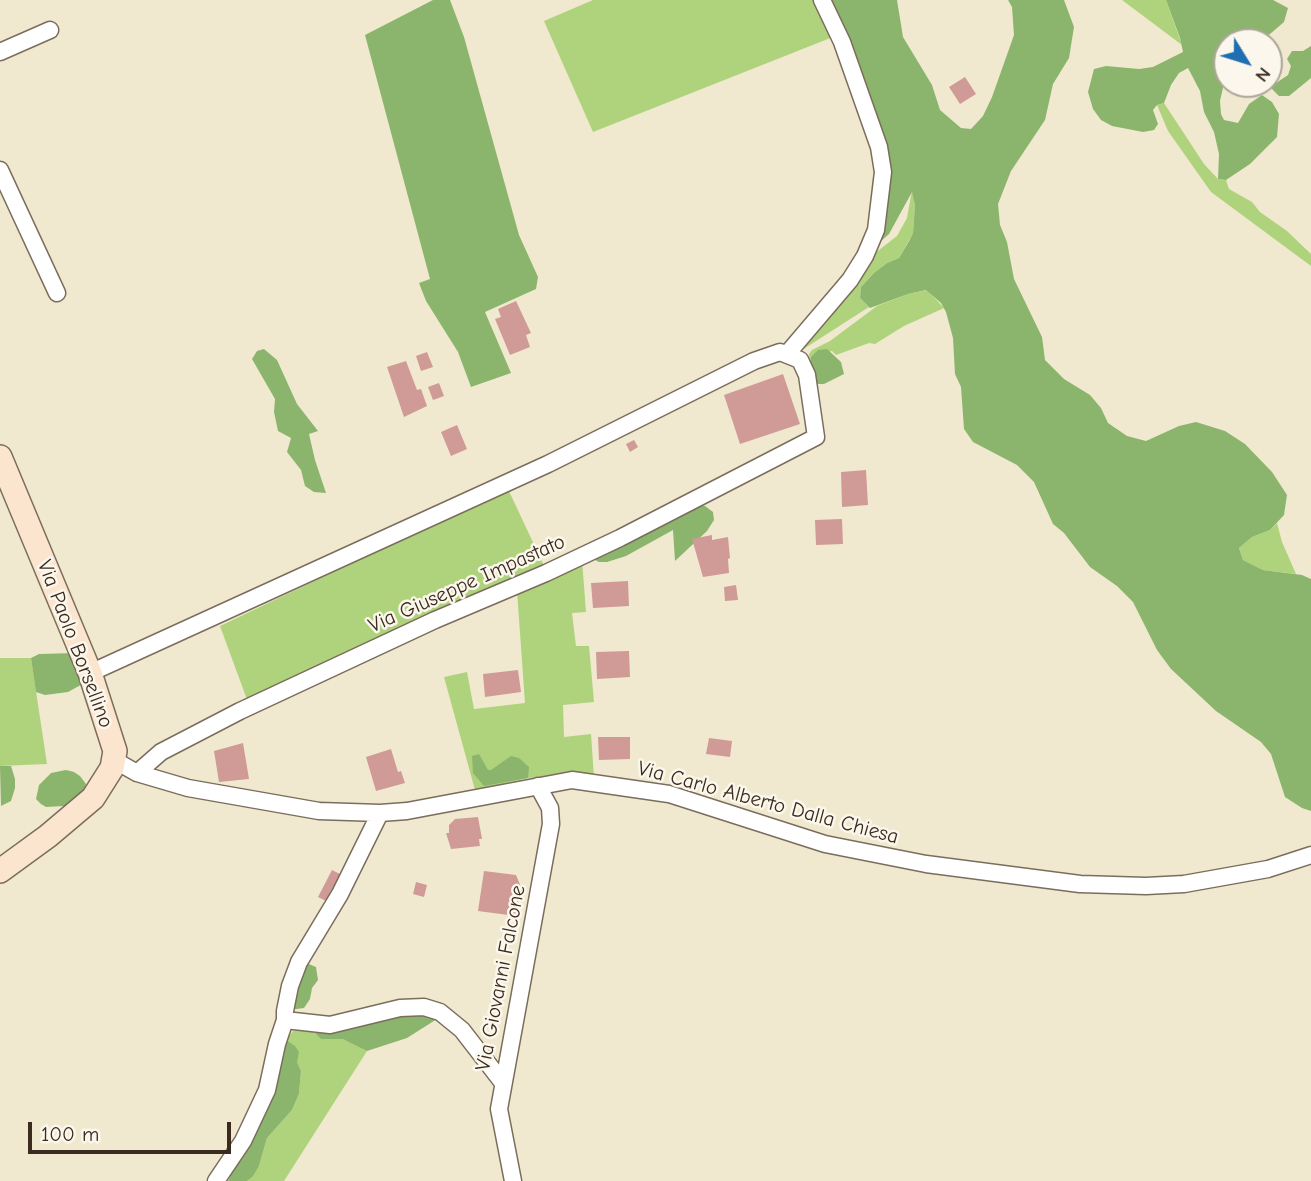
<!DOCTYPE html>
<style>
body{margin:0}
#map{position:relative;width:1311px;height:1181px;overflow:hidden;background:#f0e9cf;font-family:"Comic Neue",sans-serif}
canvas{display:block}
.north{position:absolute;left:1213px;top:28px;width:70px;height:70px;box-sizing:border-box;background:#fbf7ec;border:2px solid #aea59a;border-radius:50%;rotate:128deg;font-size:19px;font-weight:700;line-height:28px;text-align:center;color:#3b2a1e}
.north::after{content:'';display:block;margin:auto;width:24px;height:32px;background:#1f6fb2;clip-path:polygon(50% 0,100% 100%,50% 72%,0 100%)}
.scale{position:absolute;left:28px;top:1122px;width:203px;height:32px;box-sizing:border-box;border:4px solid #3b2a1e;border-top:0;padding-left:9px;font-size:21px;line-height:24px;white-space:nowrap;color:#3b2a1e;-webkit-text-stroke:5px #fbf7ec;paint-order:stroke}
</style>
<div id="map">
<canvas width="1311" height="1181"></canvas>
<div class="north">N</div>
<div class="scale">100 m</div>
</div>
<script>
const g = document.querySelector('canvas').getContext('2d');
g.lineJoin = 'round';
function fillPath(path, color) { g.fillStyle = color; g.fill(path, 'evenodd'); }
const shape = rows => new Path2D(rows.map(r => 'M' + r).join(''));
function trace(path, color, width, dash) { g.strokeStyle = color; g.lineWidth = width; g.lineCap = dash ? 'butt' : 'round'; g.setLineDash(dash || []); g.stroke(path); }
function write(font, color, halo, rows, align = 'center') {
  g.font = font + ' "Comic Neue",sans-serif'; g.lineWidth = 5; g.setLineDash([]); g.textBaseline = 'middle'; g.strokeStyle = halo; g.fillStyle = color; for (const [text, x, y, turn = 0] of rows) {
    g.save(); g.translate(x, y); g.rotate((+turn || 0) * Math.PI / 180); g.textAlign = isNaN(turn) ? turn : align; if (halo) g.strokeText(text, 0, 0); g.fillText(text, 0, 0); g.restore();
  }
}
fillPath(shape([
 [593,0,818,0,838,35,593,132,544,21],
 [1122,0,1166,0,1182,45],
 [1164,103,1204,164,1218,179,1226,180,1229,189,1252,202,1260,212,1287,231,1311,254,1311,266,1211,192,1168,131,1157,105],
 [912,190,915,205,913,233,899,258,887,263,874,273,861,287,860,298,869,307,802,350,799,345,870,257,897,236,907,218],
 [927,290,944,308,904,326,875,344,869,343,836,355,832,351,811,357,810,364,809,354,812,350,830,341,877,306,908,294],
 [508,489,545,568,249,705,220,626],
 [1277,523,1282,542,1296,574,1263,570,1243,560,1239,548,1252,537,1270,530],
 [582,560,586,612,572,613,576,646,589,646,594,702,563,705,564,737,591,734,594,778,553,776,528,778,475,790,444,677,467,672,474,709,525,703,517,591],
 [0,658,31,658,47,764,0,766],
 [306,1028,350,1041,367,1051,284,1181,247,1181,259,1166,267,1138,292,1110,299,1094,301,1071,286,1040,293,1031]
]), '#afd37c');
fillPath(shape([
 [433,0,450,0,464,37,519,235,538,277,536,289,485,312,511,373,471,387,458,352,426,301,419,283,430,279,365,35],
 [825,0,897,0,903,37,932,85,940,110,961,128,971,129,983,116,992,97,1014,35,1012,7,1008,0,1064,0,1074,27,1069,58,1053,84,1045,120,1011,171,998,204,1000,225,1007,242,1014,279,1042,337,1045,360,1064,379,1090,395,1101,408,1108,423,1127,436,1146,441,1179,426,1196,422,1225,431,1245,444,1272,472,1287,495,1284,515,1270,530,1252,537,1239,548,1243,560,1263,570,1302,575,1311,579,1311,811,1302,808,1285,797,1271,754,1261,742,1216,711,1171,669,1157,650,1133,602,1117,586,1090,567,1064,533,1053,524,1034,482,1017,465,973,442,964,429,961,387,955,374,953,338,946,312,941,303,926,290,908,294,870,308,860,298,861,287,874,273,887,263,899,258,909,241,913,233,915,205,912,192,889,234,880,242,874,244,886,182],
 [1166,0,1273,0,1288,8,1284,22,1270,34,1255,42,1227,42,1227,70,1220,101,1221,114,1224,120,1238,123,1249,104,1262,95,1272,102,1279,114,1277,137,1250,164,1226,180,1218,179,1219,154,1214,132,1204,112,1200,91,1188,68,1179,73,1171,85,1164,103,1157,105,1153,110,1158,124,1154,130,1143,132,1112,126,1101,120,1093,109,1088,92,1094,69,1106,66,1139,69,1153,67,1183,52,1180,38],
 [1311,46,1311,78,1289,96,1279,96,1270,87,1288,75,1291,66,1287,59,1292,51,1303,51],
 [264,349,277,360,297,404,318,431,309,434,315,460,326,493,314,492,305,486,301,470,287,452,291,438,278,431,274,412,275,399,252,359,257,351],
 [827,349,841,362,844,374,824,384,816,384,810,364,811,357,818,350],
 [694,505,705,506,713,512,714,520,707,531,675,561,673,530,626,556,607,562,599,562,595,560,596,554],
 [76,653,88,681,68,692,45,695,36,692,31,658,39,654],
 [479,754,488,770,491,770,511,756,519,758,529,767,528,778,484,786,473,773,472,756],
 [0,766,11,766,15,779,15,788,11,801,1,806],
 [66,770,74,772,80,776,86,784,84,791,72,803,64,806,46,807,41,804,36,799,39,785,51,773],
 [304,962,316,967,318,980,312,988,310,999,304,1008,289,1010],
 [419,1009,437,1019,407,1038,367,1051,343,1039,321,1039,316,1034,319,1027],
 [286,1040,295,1046,299,1052,297,1062,301,1071,299,1094,292,1110,267,1138,259,1166,253,1176,247,1181,228,1181,254,1132]
]), '#8bb56c');
fillPath(shape([
 [965,77,976,94,960,104,949,87],
 [516,301,531,333,526,335,530,347,510,355,495,319,501,317,498,309],
 [427,352,433,367,421,371,416,356],
 [406,361,417,390,421,389,427,406,404,417,387,367],
 [783,374,800,424,740,444,724,395],
 [439,383,444,396,433,400,428,387],
 [457,425,467,449,451,456,441,432],
 [634,440,638,447,630,452,626,444],
 [866,470,868,505,842,507,841,472],
 [842,519,843,544,816,545,815,520],
 [712,535,712,540,728,537,730,558,728,559,729,573,703,577,692,539],
 [628,581,629,606,593,608,591,583],
 [736,585,738,600,725,601,724,587],
 [629,651,630,677,597,679,596,652],
 [518,670,521,692,485,697,483,674],
 [598,737,630,737,630,759,599,760],
 [709,738,732,741,730,757,706,754],
 [243,743,249,779,219,782,214,751],
 [391,749,398,772,401,771,405,783,376,791,366,757],
 [478,817,482,839,479,839,480,846,451,849,446,833,449,833,449,825,455,819],
 [332,870,344,876,330,903,318,897],
 [484,871,516,875,521,887,516,916,478,911],
 [416,882,427,885,424,897,413,894]
]), '#d09a97');
const street = shape([
 [0,52,50,30],
 [0,170,57,293],
 [787,354,850,280,865,256,876,230,883,172,879,147,842,42,822,0],
 [90,673,548,464,754,361,780,352,800,360,807,375,816,437,620,538,546,573,435,620,240,711,161,752,137,773],
 [114,760,137,773,188,788,319,811,380,813,407,811,572,780,669,794,825,844,926,864,1080,884,1146,886,1184,884,1268,869,1311,855],
 [285,1020,330,1025,400,1008,424,1007,440,1012,462,1030,503,1083],
 [216,1181,243,1141,267,1090,277,1044,285,1020,285,1011,290,986,299,962,340,894,380,813],
 [513,1181,499,1109,551,824,550,808,538,786]
]);
const secondary = shape([
 [0,457,90,673,115,751,112,768,93,798,48,836,0,871]
]);
trace(street, '#7a6d5c', 19);
trace(secondary, '#7a6d5c', 26);
trace(street, '#fff', 16);
trace(secondary, '#fbe5cf', 23);
write('21px', '#3b2a1e', '#fbf7ec', [
 ["Via Giuseppe Impastato",467,584,-24],
 ["Via Paolo Borsellino",75,644,69],
 ["Via Carlo Alberto Dalla Chiesa",768,803,15],
 ["Via Giovanni Falcone",501,978,-79]
]);
</script>
